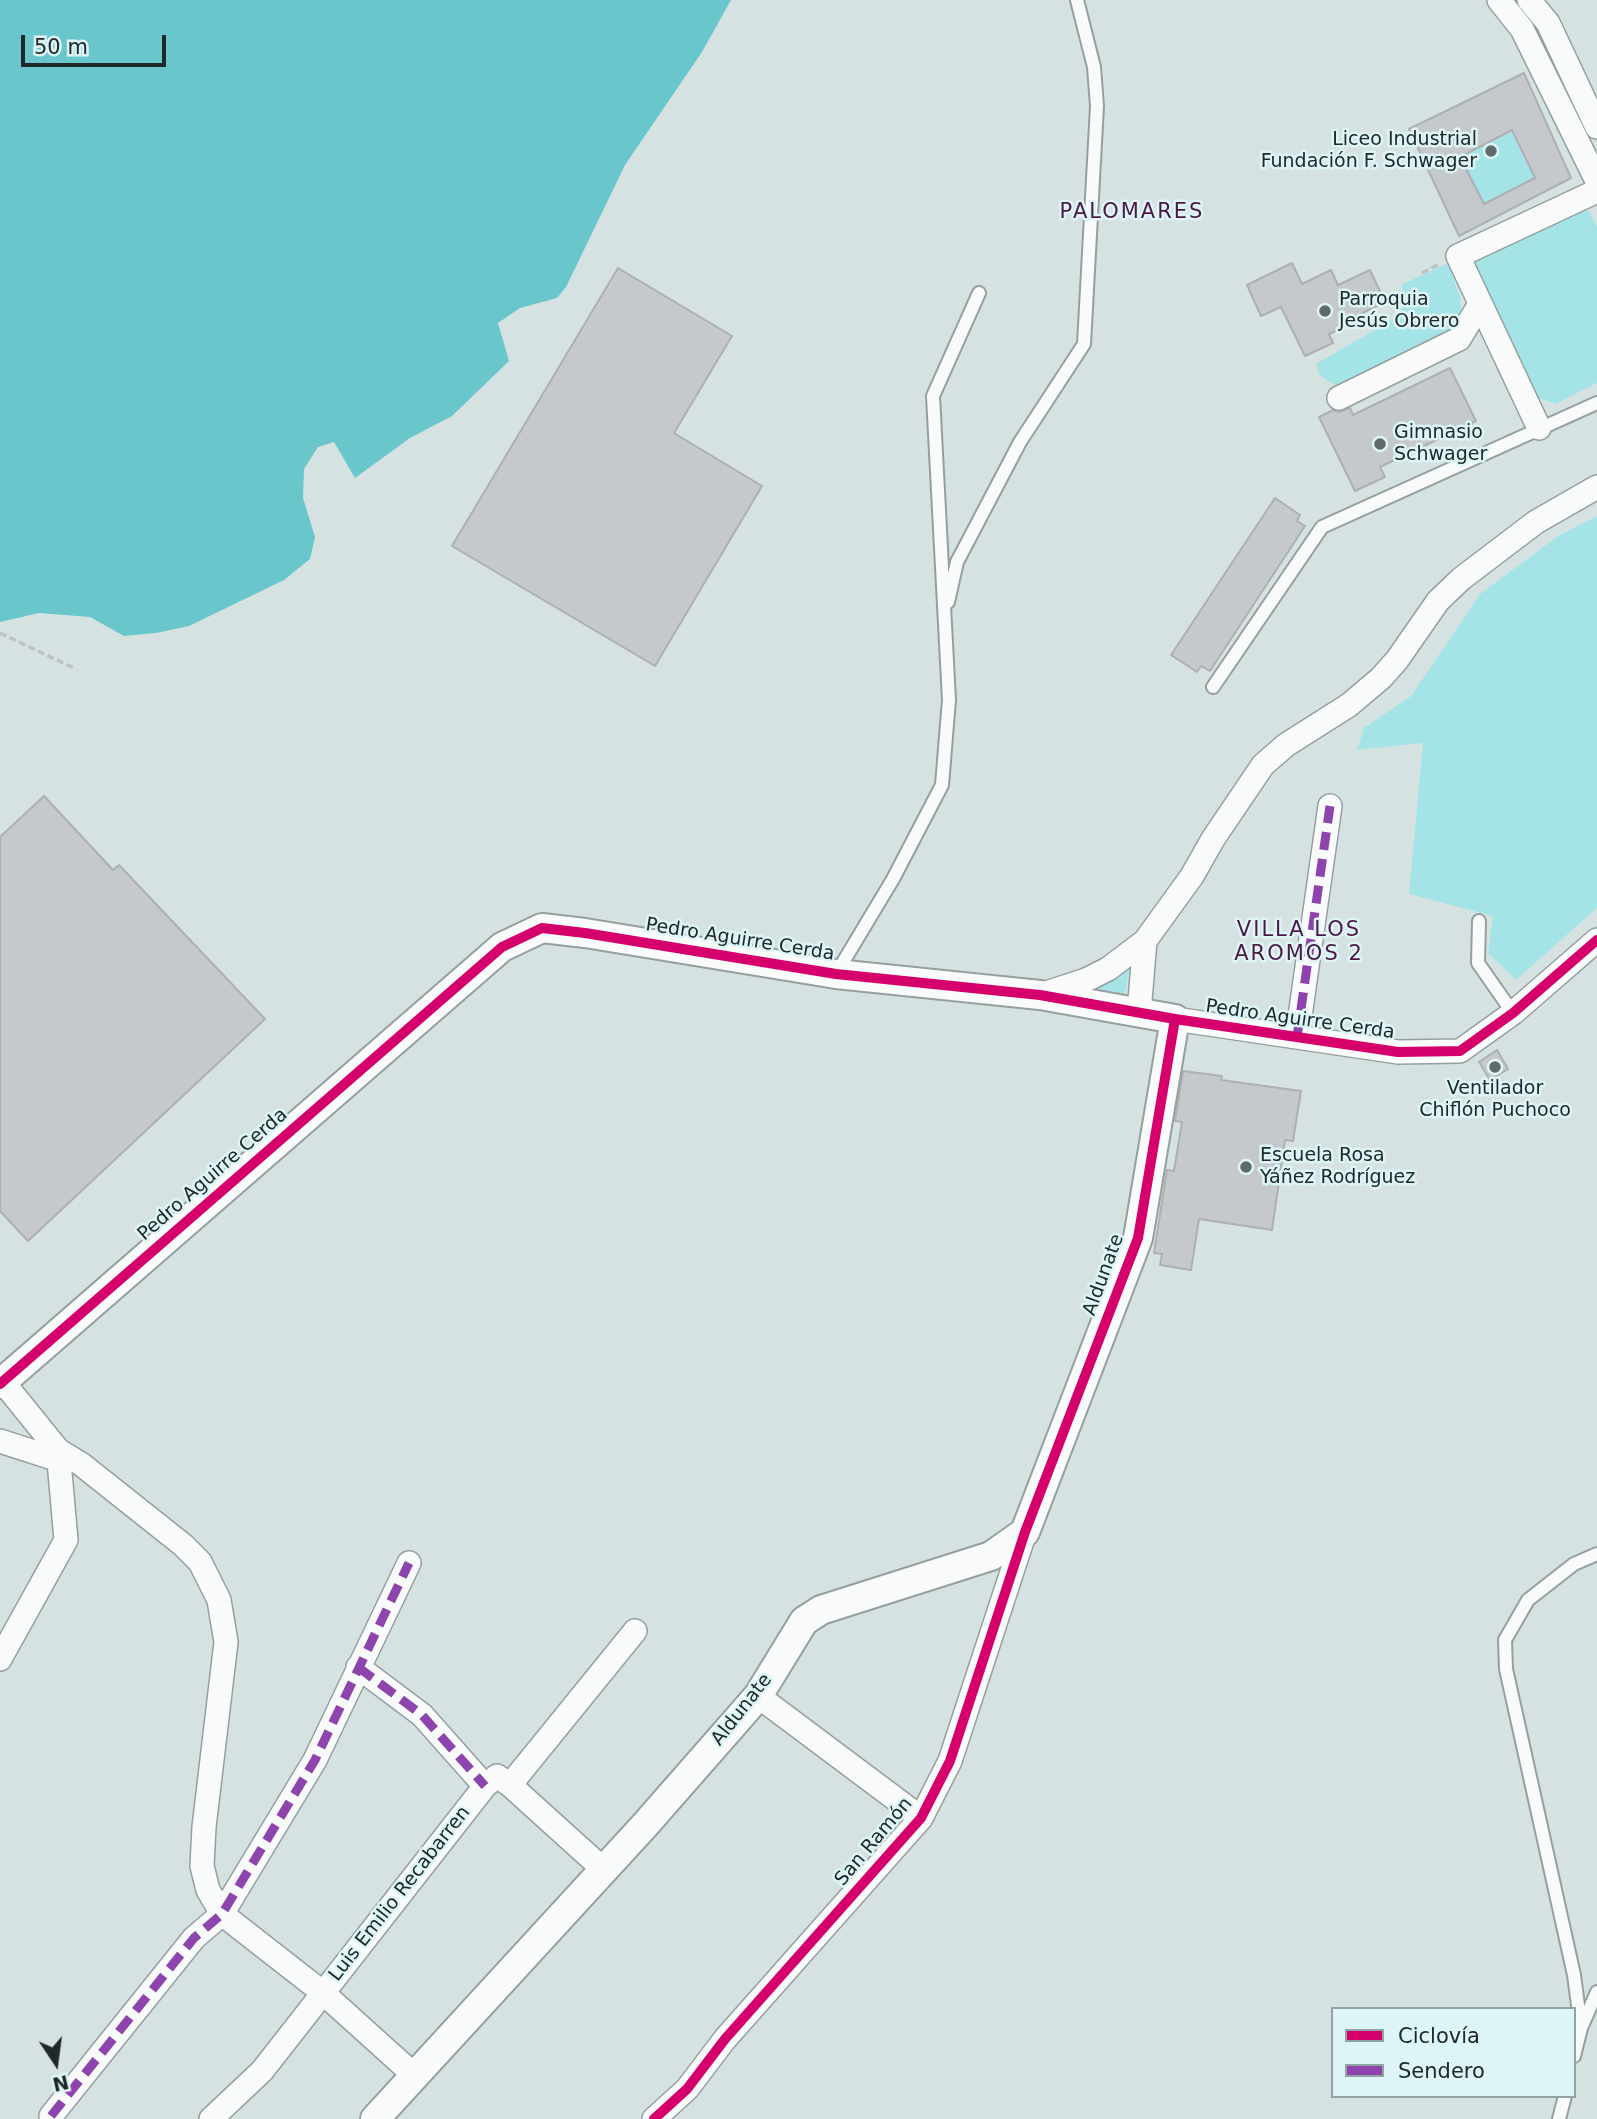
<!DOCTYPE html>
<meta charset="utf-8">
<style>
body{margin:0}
#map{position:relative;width:1597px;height:2119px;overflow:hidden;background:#d6e2e2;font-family:"DejaVu Sans",sans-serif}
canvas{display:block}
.legend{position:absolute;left:1331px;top:2007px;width:245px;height:91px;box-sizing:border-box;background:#ddf5f6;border:2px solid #91a3a4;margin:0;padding:9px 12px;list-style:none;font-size:21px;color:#202929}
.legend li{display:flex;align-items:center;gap:14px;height:35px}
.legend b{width:35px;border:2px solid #91a3a4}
.north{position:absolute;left:21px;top:2028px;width:70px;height:70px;-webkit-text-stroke:5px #ddf5f6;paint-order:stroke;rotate:167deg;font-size:19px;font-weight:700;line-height:28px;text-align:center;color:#202929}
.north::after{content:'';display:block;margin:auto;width:24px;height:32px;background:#202929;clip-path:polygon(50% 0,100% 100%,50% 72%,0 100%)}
.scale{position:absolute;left:21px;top:35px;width:145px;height:32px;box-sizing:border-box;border:4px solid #202929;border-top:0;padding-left:9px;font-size:21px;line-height:24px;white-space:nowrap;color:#202929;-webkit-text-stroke:5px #ddf5f6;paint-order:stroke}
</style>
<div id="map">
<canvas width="1597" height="2119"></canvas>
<ul class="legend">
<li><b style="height:9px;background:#d6006c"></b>Ciclovía</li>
<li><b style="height:9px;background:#8e44ad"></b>Sendero</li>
</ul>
<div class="north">N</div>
<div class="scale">50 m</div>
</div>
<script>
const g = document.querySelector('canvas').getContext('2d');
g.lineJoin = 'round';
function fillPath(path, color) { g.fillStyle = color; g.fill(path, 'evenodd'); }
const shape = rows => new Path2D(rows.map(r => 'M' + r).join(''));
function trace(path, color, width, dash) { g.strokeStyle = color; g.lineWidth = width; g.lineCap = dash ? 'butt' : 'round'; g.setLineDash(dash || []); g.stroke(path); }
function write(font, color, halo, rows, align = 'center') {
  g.font = font + ' "DejaVu Sans",sans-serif'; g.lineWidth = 5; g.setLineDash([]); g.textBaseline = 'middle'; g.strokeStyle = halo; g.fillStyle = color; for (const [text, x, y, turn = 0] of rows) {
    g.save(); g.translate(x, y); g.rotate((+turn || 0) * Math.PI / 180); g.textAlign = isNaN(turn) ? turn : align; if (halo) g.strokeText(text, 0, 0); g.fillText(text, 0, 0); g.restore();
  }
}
fillPath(shape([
 [1512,130,1535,178,1484,204,1460,157],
 [1574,206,1589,211,1597,226,1597,383,1556,404,1539,398,1475,266,1479,251],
 [1448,263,1460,297,1461,309,1459,323,1454,333,1345,387,1335,385,1319,375,1316,364,1397,317,1405,303,1401,285],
 [1597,516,1597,908,1516,980,1488,953,1493,916,1409,894,1423,743,1357,750,1364,728,1411,696,1480,594,1558,536],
 [1130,966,1124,996,1089,990]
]), '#a5e4e6');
fillPath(shape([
 [0,0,731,0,702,52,625,165,566,287,557,298,520,308,498,323,509,361,452,416,410,438,355,478,334,442,318,447,304,469,303,498,315,537,310,559,284,580,189,626,156,633,124,636,90,617,39,613,0,622]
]), '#69c6ca');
const building = shape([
 [1524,73,1571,178,1459,236,1409,129,1524,73],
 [1512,130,1535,178,1484,204,1460,157,1512,130],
 [1292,263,1302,284,1331,270,1338,285,1370,270,1385,302,1348,320,1348,325,1329,334,1333,343,1305,356,1281,307,1261,316,1247,285,1292,263],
 [618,268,732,336,674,433,762,486,655,666,452,546,618,268],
 [1450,368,1476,421,1380,467,1385,477,1355,491,1319,417,1333,410,1339,412,1350,408,1353,415,1450,368],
 [1275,498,1300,515,1297,521,1305,526,1210,671,1201,666,1197,672,1171,655,1275,498],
 [44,796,113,870,119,865,265,1019,28,1241,0,1211,0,837,44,796],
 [1497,1050,1508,1069,1490,1080,1479,1062,1497,1050],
 [1183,1071,1222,1076,1221,1080,1301,1091,1293,1141,1285,1140,1272,1230,1199,1219,1191,1270,1160,1265,1162,1254,1154,1253,1167,1170,1174,1171,1182,1122,1175,1121,1183,1071]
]);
fillPath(building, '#c5c9cb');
trace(building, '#adb0b3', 2);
const service = shape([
 [948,602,957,562,1020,442,1084,344,1097,106,1094,67,1077,0],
 [1213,687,1322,527,1597,403],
 [1479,921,1478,963,1513,1013],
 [836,974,893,879,942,785,949,700,933,396,979,293],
 [1581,2028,1574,1975,1506,1669,1505,1640,1528,1600,1574,1564,1597,1554],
 [1574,2056,1581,2028,1597,1992],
 [1559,2119,1565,2096]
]);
const minor = shape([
 [1499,0,1522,29,1597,181],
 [1529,0,1548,23,1597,127],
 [1339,398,1459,339,1480,304],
 [1539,428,1458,256,1597,191],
 [1043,994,1086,980,1108,969,1145,941,1192,876,1213,839,1263,765,1286,745,1349,705,1381,678,1397,660,1438,601,1461,579,1536,522,1597,487],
 [1139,1012,1145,941],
 [1175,1019,1398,1052,1460,1051,1513,1013,1597,940],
 [1297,1037,1330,806],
 [3,1382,58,1450,81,1464,183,1545,200,1562,219,1600,226,1642,204,1827,202,1866,208,1890,222,1914,322,1992,414,2075],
 [0,1441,59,1460],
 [0,1659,66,1540,58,1450],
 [358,1667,422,1715,485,1786],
 [758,1696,921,1818],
 [510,1785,635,1631],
 [51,2116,194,1938,222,1914,315,1760,409,1563],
 [211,2119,262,2071,485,1786,497,1776,510,1785,603,1869],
 [654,2119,687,2089,725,2039,921,1818,950,1761,1025,1532]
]);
const tertiary = shape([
 [0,1384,502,947,542,928,585,933,836,974,1040,995,1175,1019,1138,1238,1025,1532,991,1556,821,1610,804,1621,758,1696,645,1825,375,2119]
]);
trace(service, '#959f9f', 16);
trace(minor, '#959f9f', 26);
trace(tertiary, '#959f9f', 32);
trace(shape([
 [1422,273,1440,264],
 [0,633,76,669]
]), '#bdc2c2', 3.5, [7, 3.5]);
trace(service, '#f9fbfb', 12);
trace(minor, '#f9fbfb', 23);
trace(tertiary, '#f9fbfb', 28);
trace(shape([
 [1297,1037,1330,806],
 [358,1667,422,1715,485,1786],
 [51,2116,194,1938,222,1914,315,1760,409,1563]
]), '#8e44ad', 9, [18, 9]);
trace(shape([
 [0,1384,502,947,542,928,585,933,836,974,1040,995,1175,1019,1398,1052,1460,1051,1513,1013,1597,940],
 [654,2119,687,2089,725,2039,921,1818,950,1761,1025,1532,1138,1238,1175,1019]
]), '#d6006c', 10);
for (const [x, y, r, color] of [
 [1491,151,7,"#606a6a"],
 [1325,311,7,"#606a6a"],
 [1380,444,7,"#606a6a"],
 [1495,1067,7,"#606a6a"],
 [1246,1167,7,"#606a6a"]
]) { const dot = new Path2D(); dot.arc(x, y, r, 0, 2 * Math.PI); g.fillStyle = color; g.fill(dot); trace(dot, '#ddf5f6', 2.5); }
write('19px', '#202929', '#ddf5f6', [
 ["Liceo Industrial",1477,140,"right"],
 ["Fundación F. Schwager",1477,162,"right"],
 ["Parroquia",1339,300],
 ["Jesús Obrero",1339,322],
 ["Gimnasio",1394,433],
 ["Schwager",1394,455],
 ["Ventilador",1495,1089,"center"],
 ["Chiflón Puchoco",1495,1111,"center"],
 ["Escuela Rosa",1260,1156],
 ["Yáñez Rodríguez",1260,1178]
], 'left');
write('19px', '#202929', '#ddf5f6', [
 ["Pedro Aguirre Cerda",740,940,9],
 ["Pedro Aguirre Cerda",1300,1020,8],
 ["Pedro Aguirre Cerda",213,1175,-41],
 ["Aldunate",1104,1275,-70],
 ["Aldunate",742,1710,-52],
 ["San Ramón",874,1842,-50],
 ["Luis Emilio Recabarren",400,1894,-52]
]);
g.letterSpacing = '2px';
write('21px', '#4b1745', '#ddf5f6', [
 ["PALOMARES",1132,213],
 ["VILLA LOS",1299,931],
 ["AROMOS 2",1299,955]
]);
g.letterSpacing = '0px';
</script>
